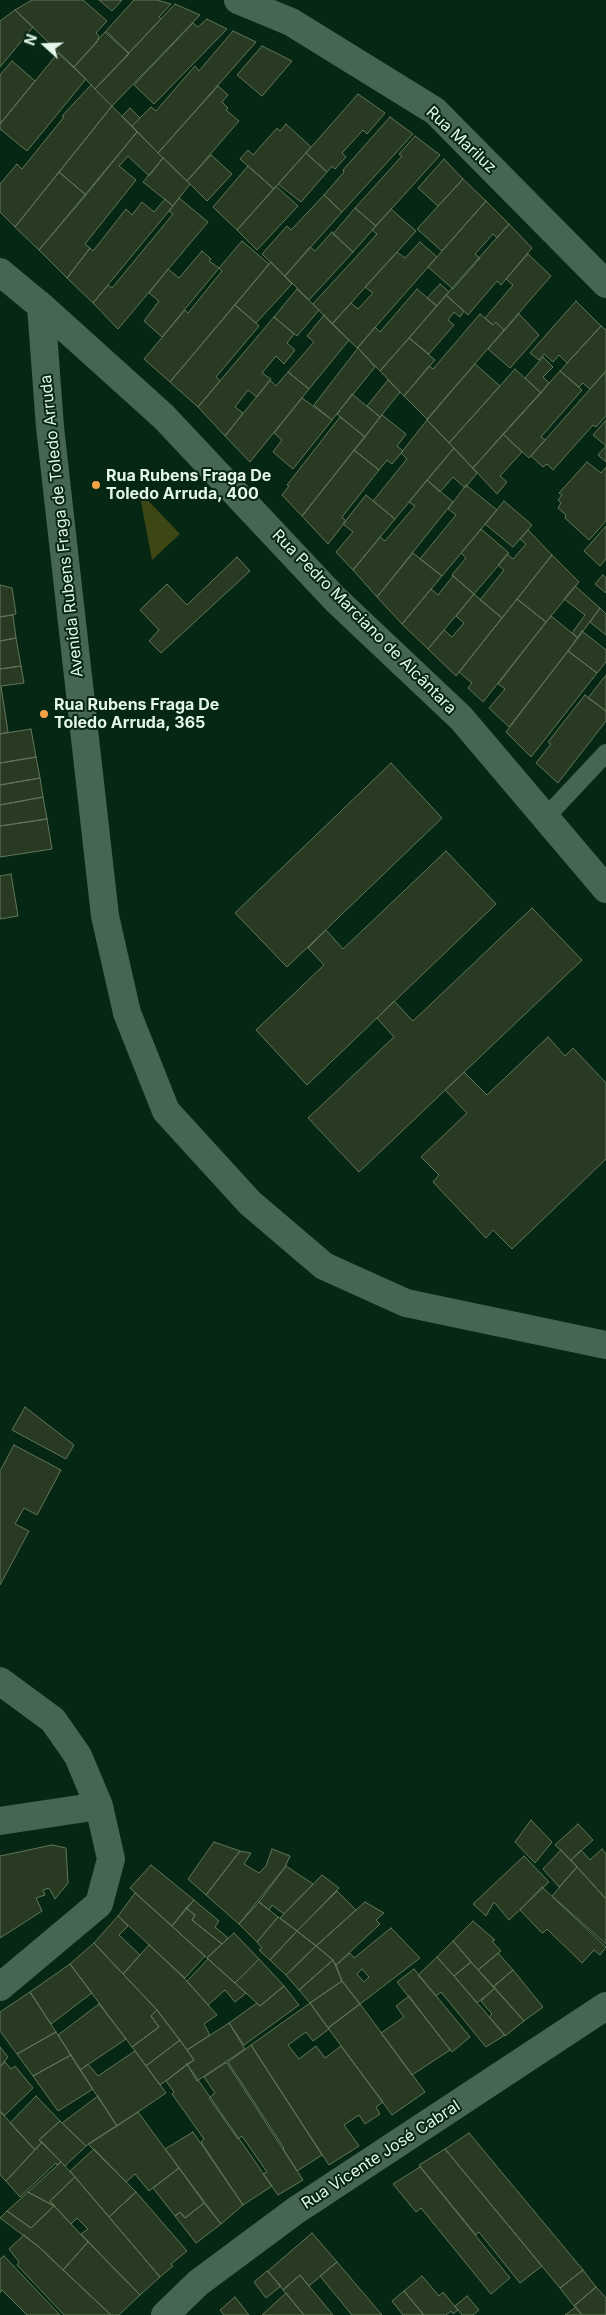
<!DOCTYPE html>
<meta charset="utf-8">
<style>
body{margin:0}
#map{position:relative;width:606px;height:2315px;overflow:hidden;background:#072715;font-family:Inter,sans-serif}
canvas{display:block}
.north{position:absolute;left:20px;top:20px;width:50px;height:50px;-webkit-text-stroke:4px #072715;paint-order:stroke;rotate:290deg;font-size:14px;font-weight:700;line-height:20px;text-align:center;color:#e4f6e9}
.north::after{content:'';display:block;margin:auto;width:18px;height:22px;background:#e4f6e9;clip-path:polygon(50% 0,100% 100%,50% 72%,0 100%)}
</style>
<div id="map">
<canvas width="606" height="2315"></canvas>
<div class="north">N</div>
</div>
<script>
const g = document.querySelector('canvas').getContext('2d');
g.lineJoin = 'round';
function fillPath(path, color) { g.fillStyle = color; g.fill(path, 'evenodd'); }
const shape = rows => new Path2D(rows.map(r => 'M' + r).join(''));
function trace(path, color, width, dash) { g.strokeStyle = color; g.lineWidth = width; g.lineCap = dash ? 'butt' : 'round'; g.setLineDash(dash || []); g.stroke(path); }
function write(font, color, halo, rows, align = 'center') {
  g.font = font + ' Inter,sans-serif'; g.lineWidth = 4; g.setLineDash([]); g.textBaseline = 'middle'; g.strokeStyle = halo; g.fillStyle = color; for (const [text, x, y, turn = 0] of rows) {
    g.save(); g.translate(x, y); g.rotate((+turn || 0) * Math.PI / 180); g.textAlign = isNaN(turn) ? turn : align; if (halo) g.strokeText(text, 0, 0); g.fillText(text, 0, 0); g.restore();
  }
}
fillPath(shape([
 [139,491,180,534,152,560]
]), '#3d4713');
const building = shape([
 [32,0,83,0,107,21,96,33,99,36,97,42,74,67,15,10,32,0],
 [99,0,122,0,112,11,99,0],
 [134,0,157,0,171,4,159,17,161,19,129,53,106,31,134,0],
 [175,4,200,15,112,106,95,89,175,4],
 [15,10,33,27,0,67,0,21,15,10],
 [207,19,227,29,154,104,134,85,193,23,198,27,207,19],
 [233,31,256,42,158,153,132,126,151,107,156,111,195,66,199,71,233,31],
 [105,32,129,54,95,89,74,67,105,32],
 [262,46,292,61,262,96,237,75,262,46],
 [58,53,86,79,27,151,0,129,0,124,58,53],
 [12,61,35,81,0,124,0,75,12,61],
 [91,85,112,106,15,227,0,212,0,184,17,164,22,169,64,117,62,116,91,85],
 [218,86,228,95,222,102,228,108,226,110,239,121,187,181,158,153,218,86],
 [358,94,385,113,367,134,363,130,342,153,346,157,335,169,332,166,327,172,306,153,358,94],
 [112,106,137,132,86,195,59,172,112,106],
 [130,108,140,118,132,126,122,116,130,108],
 [390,117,413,134,342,212,324,195,344,172,343,170,390,117],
 [286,124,311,147,274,189,240,159,248,150,253,155,277,128,280,131,286,124],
 [137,132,163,158,149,176,128,156,119,166,136,180,85,244,90,248,67,278,39,250,137,132],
 [415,136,440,155,376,226,355,208,402,156,399,154,415,136],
 [306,153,327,172,301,202,278,184,306,153],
 [211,155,232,174,207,201,187,181,211,155],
 [163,158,190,184,173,206,143,182,163,158],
 [444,159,463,179,438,206,418,188,444,159],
 [248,166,274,189,237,230,213,207,248,166],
 [59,172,86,195,39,250,15,227,59,172],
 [463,179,486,201,442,251,417,229,463,179],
 [276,186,298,206,257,250,237,230,276,186],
 [324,195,342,212,285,276,262,254,287,226,291,230,324,195],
 [179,198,208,222,118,329,93,303,108,285,112,288,173,214,169,211,179,198],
 [165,199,173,206,93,303,67,278,90,248,93,251,126,209,132,215,142,202,154,212,165,199],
 [486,201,509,224,497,238,493,234,475,254,480,258,453,289,428,267,486,201],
 [355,208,376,226,353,252,333,234,355,208],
 [391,209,416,231,332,324,313,304,377,234,372,230,391,209],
 [509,224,532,248,501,285,497,281,468,315,446,295,509,224],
 [332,232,353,252,309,300,285,276,310,247,315,251,332,232],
 [242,241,269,264,170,382,144,359,185,310,188,313,222,271,219,268,242,241],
 [420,242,437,257,357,348,332,324,351,303,358,309,373,293,365,287,397,252,405,258,420,242],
 [202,251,211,259,209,261,219,268,162,337,144,321,159,301,149,293,168,269,179,278,202,251],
 [528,254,551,276,504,330,496,322,493,325,485,318,513,285,506,279,528,254],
 [271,262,292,284,256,323,235,305,271,262],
 [440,284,449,292,437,306,427,298,440,284],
 [297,289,319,310,297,336,274,317,297,289],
 [417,289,437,306,380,371,358,348,375,327,380,332,417,289],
 [446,295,464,311,460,317,454,312,448,320,454,325,429,354,409,338,446,295],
 [576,301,601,326,567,363,559,355,553,362,544,354,539,360,530,353,576,301],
 [235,305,259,326,216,377,220,381,198,407,170,382,235,305],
 [480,314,493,325,496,322,504,330,427,419,404,396,429,366,433,369,480,314],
 [519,314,539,335,510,368,488,349,519,314],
 [324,315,349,340,309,389,288,372,314,342,307,336,324,315],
 [274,317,294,334,287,343,295,350,284,364,276,356,262,373,271,379,257,397,248,390,235,407,243,413,225,436,198,407,274,317],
 [601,326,606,330,606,371,590,389,583,383,579,387,560,371,601,326],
 [409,338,435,360,404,396,380,371,409,338],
 [358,348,375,367,332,420,314,405,358,348],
 [543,357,553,367,543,377,549,383,541,393,525,378,543,357],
 [475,364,500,386,449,443,427,420,475,364],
 [515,369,541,393,473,468,449,443,515,369],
 [560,371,582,390,541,437,545,440,529,458,503,434,560,371],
 [606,371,606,416,596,427,593,425,553,470,547,464,543,467,531,456,606,371],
 [288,372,309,389,250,462,225,436,270,380,276,386,288,372],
 [388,380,400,392,380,417,367,406,388,380],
 [352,394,380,417,365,437,337,414,352,394],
 [302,398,332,420,293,469,273,452,282,440,274,433,302,398],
 [382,415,406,434,397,446,403,451,392,464,387,460,379,470,354,450,382,415],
 [340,417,365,437,302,516,282,495,289,486,287,485,340,417],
 [427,420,454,448,395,519,373,501,407,459,401,453,427,420],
 [606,420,606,462,598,455,606,446,593,435,606,420],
 [503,434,522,452,500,476,507,482,497,494,473,468,503,434],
 [454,448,477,473,465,488,453,477,440,492,427,480,454,448],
 [354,450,379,470,342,517,346,521,328,544,302,516,354,450],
 [587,462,601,473,606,467,606,521,589,540,565,518,566,515,558,508,561,503,558,500,562,495,559,493,587,462],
 [427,480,453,502,377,597,353,570,380,537,385,541,415,506,409,502,427,480],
 [466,485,497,510,442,576,420,559,456,515,448,509,466,485],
 [366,495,395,519,353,570,336,552,353,532,343,524,366,495],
 [504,501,532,525,513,547,485,524,504,501],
 [606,526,606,559,600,566,584,551,606,526],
 [481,529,509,553,474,594,452,575,466,558,461,553,481,529],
 [528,530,552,555,502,618,480,600,504,570,498,565,507,554,513,559,526,544,520,539,528,530],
 [413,553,442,576,402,624,377,597,413,553],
 [552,555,579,582,546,622,517,599,552,555],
 [237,557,250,571,161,653,149,641,159,630,140,610,167,584,187,605,237,557],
 [603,575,606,578,606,593,595,584,603,575],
 [453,576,474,594,428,649,402,624,431,589,438,595,453,576],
 [0,585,12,588,16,614,0,617,0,585],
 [575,586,600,608,578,638,572,633,585,615,564,599,575,586],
 [474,594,502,618,456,676,428,649,444,630,452,637,464,623,456,616,474,594],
 [517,599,546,622,483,702,468,688,472,683,459,672,517,599],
 [600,608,606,614,606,635,590,622,600,608],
 [13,615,16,638,0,641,0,617,13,615],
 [551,616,578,638,509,727,489,708,505,689,498,684,551,616],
 [582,631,606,650,606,662,597,673,568,651,582,631],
 [16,638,21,666,0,669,0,641,16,638],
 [568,651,597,673,531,757,506,732,568,651],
 [21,666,24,683,1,686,8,732,0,734,0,669,21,666],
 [606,675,606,711,588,698,606,675],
 [585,695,606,711,606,721,558,783,536,763,551,744,548,742,585,695],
 [31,729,36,757,0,763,0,734,31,729],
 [36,757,40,778,0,785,0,763,36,757],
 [391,763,442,818,287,967,235,913,391,763],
 [40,778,43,797,0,805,0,785,40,778],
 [43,797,47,819,0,826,0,805,43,797],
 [47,819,52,849,0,857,0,826,47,819],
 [446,851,496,904,307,1085,256,1030,324,965,308,948,326,930,343,949,446,851],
 [11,874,18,916,0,919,0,876,11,874],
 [532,908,582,960,359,1172,308,1118,394,1037,377,1018,394,1001,413,1021,532,908],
 [548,1037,565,1056,573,1048,606,1083,606,1159,512,1249,493,1230,486,1238,433,1182,439,1175,421,1157,467,1113,445,1090,464,1072,487,1095,548,1037],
 [25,1407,74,1445,66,1459,12,1430,25,1407],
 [14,1445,61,1470,37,1515,24,1508,15,1524,29,1531,0,1585,0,1471,14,1445],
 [531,1820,552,1842,535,1863,515,1842,531,1820],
 [578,1824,593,1840,571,1860,555,1845,578,1824],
 [214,1842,240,1851,206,1895,188,1879,214,1842],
 [52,1845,66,1848,68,1883,55,1899,49,1888,43,1890,45,1895,36,1898,42,1911,0,1938,0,1856,52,1845],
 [272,1849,290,1856,285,1867,239,1924,206,1895,240,1851,251,1853,244,1864,259,1873,266,1866,272,1849],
 [602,1849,606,1854,606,1899,571,1860,581,1850,590,1860,602,1849],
 [561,1850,577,1867,559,1887,543,1869,561,1850],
 [524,1856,549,1882,509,1920,494,1902,486,1916,473,1904,524,1856],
 [151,1865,194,1900,172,1926,130,1888,151,1865],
 [286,1866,313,1884,284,1914,272,1905,269,1910,259,1902,286,1866],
 [577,1867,606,1899,606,1944,552,1896,577,1867],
 [322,1875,339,1888,297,1931,280,1918,322,1875],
 [542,1887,606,1947,600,1955,594,1950,582,1963,547,1929,543,1933,540,1931,520,1910,542,1887],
 [337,1891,356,1910,316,1946,297,1931,337,1891],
 [135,1893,205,1956,185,1978,118,1916,135,1893],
 [194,1900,219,1921,215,1927,228,1938,222,1944,192,1920,195,1915,186,1908,194,1900],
 [259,1902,278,1917,257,1942,239,1924,259,1902],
 [365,1902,384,1913,376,1920,380,1924,336,1965,333,1960,316,1946,365,1902],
 [186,1908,195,1915,192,1920,222,1944,207,1958,172,1926,186,1908],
 [118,1916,128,1926,119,1935,140,1955,123,1974,94,1943,118,1916],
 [278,1917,297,1931,270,1960,259,1950,262,1948,257,1942,278,1917],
 [473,1921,495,1940,492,1941,501,1951,478,1970,453,1941,473,1921],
 [391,1928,420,1958,360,2004,342,1981,336,1965,350,1953,354,1958,391,1928],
 [362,1969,369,1977,364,1982,357,1974,362,1969],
 [297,1931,316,1946,286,1975,270,1960,297,1931],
 [234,1933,259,1959,235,1983,207,1958,234,1933],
 [453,1941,471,1962,454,1976,437,1957,453,1941],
 [94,1943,157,2010,151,2016,159,2027,132,2047,70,1964,94,1943],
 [149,1945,184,1978,217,2015,204,2024,210,2035,187,2050,157,2010,123,1974,149,1945],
 [316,1946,333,1960,299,1990,286,1975,316,1946],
 [498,1953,513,1970,493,1987,478,1970,498,1953],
 [437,1957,454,1976,505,2035,486,2047,441,1992,436,1996,418,1975,437,1957],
 [208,1959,246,1993,235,2002,225,1990,208,2005,187,1981,208,1959],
 [259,1959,284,1986,260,2006,235,1983,259,1959],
 [333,1960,342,1981,310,2003,299,1990,333,1960],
 [471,1962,495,1988,477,2003,454,1976,471,1962],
 [70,1964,92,1993,51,2024,30,1992,70,1964],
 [414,1969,470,2037,452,2052,397,1982,414,1969],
 [513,1970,543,2007,524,2021,493,1987,513,1970],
 [342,1981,360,2004,328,2028,310,2003,342,1981],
 [284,1986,299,2005,244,2045,229,2023,257,2003,260,2006,284,1986],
 [495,1988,524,2021,505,2036,489,2017,492,2014,481,2001,495,1988],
 [30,1992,56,2032,17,2054,0,2031,0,2012,30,1992],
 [409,1996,450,2050,412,2075,381,2033,404,2017,396,2006,409,1996],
 [310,2003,329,2029,313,2041,306,2032,288,2045,299,2059,316,2046,325,2058,341,2046,383,2102,376,2107,380,2114,365,2124,359,2115,344,2125,359,2146,329,2165,251,2045,310,2003],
 [99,2004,126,2039,80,2070,58,2035,99,2004],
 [360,2004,425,2092,392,2115,328,2028,360,2004],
 [157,2010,180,2040,146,2066,132,2047,159,2027,151,2016,157,2010],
 [229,2023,245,2049,197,2081,187,2064,194,2060,187,2050,229,2023],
 [56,2032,71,2055,33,2076,17,2054,56,2032],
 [180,2040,194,2060,160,2085,146,2066,180,2040],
 [251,2045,322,2155,297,2171,283,2149,284,2148,228,2062,251,2045],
 [0,2047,8,2057,0,2067,0,2047],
 [135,2051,166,2093,117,2126,80,2070,88,2064,98,2076,135,2051],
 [71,2055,93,2089,58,2111,33,2076,71,2055],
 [5,2062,11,2069,15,2066,33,2088,4,2116,0,2111,0,2067,5,2062],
 [225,2063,227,2063,303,2180,278,2195,263,2174,267,2172,242,2136,238,2139,209,2098,215,2093,204,2077,225,2063],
 [187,2064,272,2186,243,2205,201,2142,204,2139,172,2094,174,2092,166,2081,187,2064],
 [36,2096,60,2121,39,2140,42,2142,35,2150,10,2123,36,2096],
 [98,2096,117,2126,86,2146,62,2123,98,2096],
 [0,2111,35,2150,6,2181,0,2175,0,2111],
 [138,2112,179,2168,149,2191,135,2174,126,2182,88,2144,138,2112],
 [60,2121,86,2146,65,2166,39,2140,60,2121],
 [193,2132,243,2205,221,2224,165,2149,193,2132],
 [469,2133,583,2270,560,2288,445,2149,469,2133],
 [42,2142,61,2162,57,2165,56,2163,20,2197,6,2181,42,2142],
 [94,2149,136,2192,109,2217,70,2171,94,2149],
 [445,2149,542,2266,520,2283,479,2232,476,2235,419,2165,445,2149],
 [61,2162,75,2177,50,2201,54,2206,28,2192,61,2162],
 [420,2167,510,2278,491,2294,421,2208,416,2212,393,2184,420,2167],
 [179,2168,204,2203,185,2218,180,2212,175,2216,153,2188,179,2168],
 [75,2177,160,2277,140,2295,81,2234,88,2229,77,2218,71,2224,50,2201,75,2177],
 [28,2192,54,2206,31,2228,7,2211,28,2192],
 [136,2192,187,2251,171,2264,173,2266,160,2277,109,2217,136,2192],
 [204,2203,221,2224,196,2243,175,2216,180,2212,185,2218,204,2203],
 [54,2206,88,2242,63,2270,39,2247,0,2218,7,2211,31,2228,54,2206],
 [312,2233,337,2262,309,2286,300,2275,283,2290,268,2271,312,2233],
 [24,2235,39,2247,111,2315,64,2315,17,2265,19,2262,9,2249,24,2235],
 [88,2242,140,2295,119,2315,111,2315,63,2270,88,2242],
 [4,2256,60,2315,27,2315,2,2290,0,2293,0,2259,4,2256],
 [337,2262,382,2315,352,2315,320,2276,337,2262],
 [583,2270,596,2287,574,2306,560,2288,583,2270],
 [267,2271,281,2286,266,2298,254,2282,267,2271],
 [300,2275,309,2286,333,2315,304,2315,283,2290,300,2275],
 [422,2276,439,2296,443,2292,458,2310,453,2314,451,2311,446,2315,424,2315,404,2291,422,2276],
 [596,2287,606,2298,606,2315,582,2315,574,2306,596,2287],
 [404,2291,423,2314,422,2315,403,2315,392,2301,404,2291],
 [286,2293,304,2315,262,2315,286,2293],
 [467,2296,479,2310,473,2315,462,2315,455,2306,467,2296],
 [235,2297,249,2315,224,2315,220,2310,235,2297],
 [576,2307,582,2315,565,2315,576,2307]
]);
fillPath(building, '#283b22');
trace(building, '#617659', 1);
trace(shape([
 [546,817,606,753]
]), '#466652', 18);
trace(shape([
 [238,0,291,22,435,111,606,284],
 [41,306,164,417,335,599,461,718,606,889],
 [0,1681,53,1720,78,1756,99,1806,111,1859,99,1904,0,1987],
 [0,1821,99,1806],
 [165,2315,198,2283,295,2211,606,2006]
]), '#466652', 28);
trace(shape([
 [0,272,41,306,50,427,105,916,127,1013,166,1111,250,1203,324,1266,406,1303,606,1345]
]), '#466652', 28);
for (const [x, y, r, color] of [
 [96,485,5,"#f6a247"],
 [44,714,5,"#f6a247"]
]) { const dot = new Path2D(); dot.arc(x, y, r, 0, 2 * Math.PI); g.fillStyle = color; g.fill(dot); trace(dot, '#072715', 2); }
write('16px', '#e4f6e9', '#072715', [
 ["Rua Mariluz",461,140,43],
 ["Avenida Rubens Fraga de Toledo Arruda",62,526,-96],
 ["Rua Pedro Marciano de Alcântara",364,622,45],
 ["Rua Vicente José Cabral",381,2155,-33]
]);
write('bold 16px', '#e4f6e9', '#072715', [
 ["Rua Rubens Fraga De",106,476],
 ["Toledo Arruda, 400",106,494],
 ["Rua Rubens Fraga De",54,705],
 ["Toledo Arruda, 365",54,723]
], 'left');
</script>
